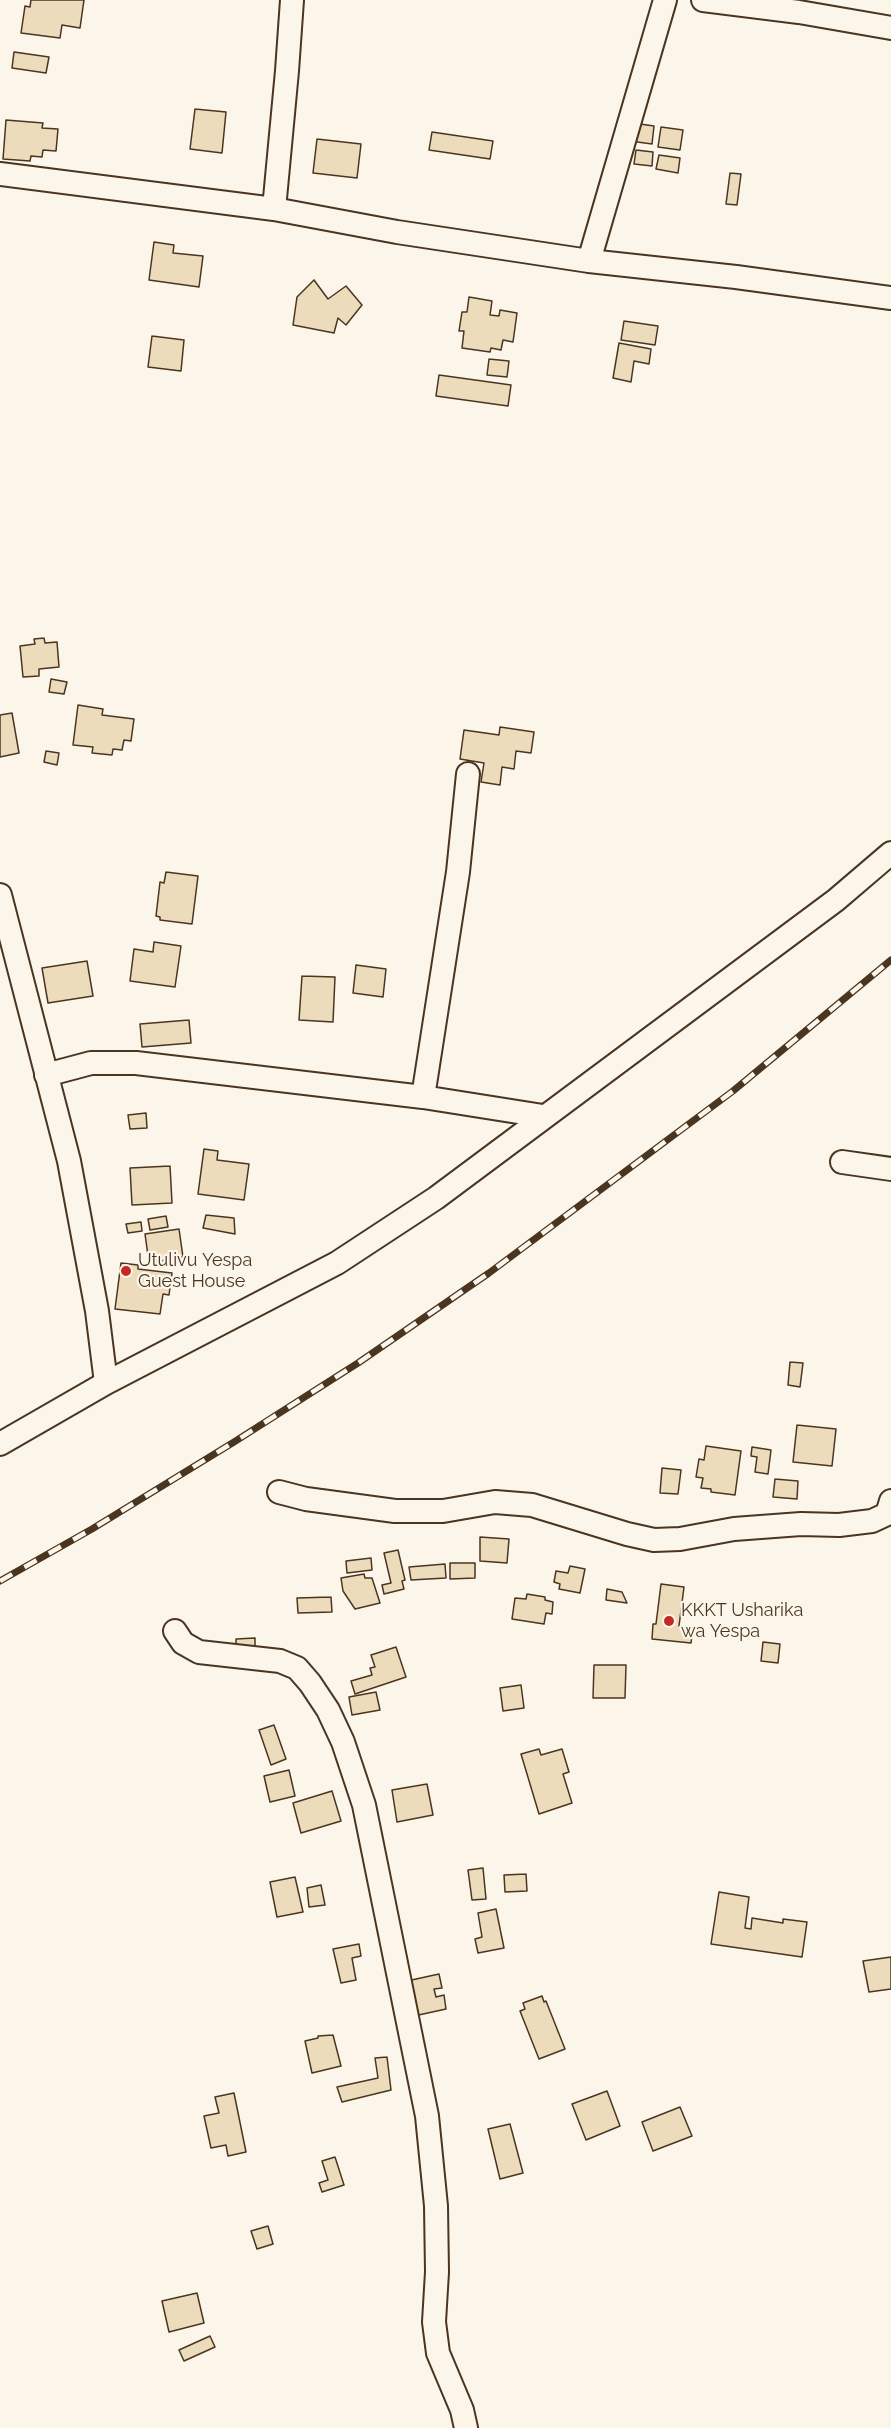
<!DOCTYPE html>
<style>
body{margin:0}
canvas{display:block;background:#fbf6e9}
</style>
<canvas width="891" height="2428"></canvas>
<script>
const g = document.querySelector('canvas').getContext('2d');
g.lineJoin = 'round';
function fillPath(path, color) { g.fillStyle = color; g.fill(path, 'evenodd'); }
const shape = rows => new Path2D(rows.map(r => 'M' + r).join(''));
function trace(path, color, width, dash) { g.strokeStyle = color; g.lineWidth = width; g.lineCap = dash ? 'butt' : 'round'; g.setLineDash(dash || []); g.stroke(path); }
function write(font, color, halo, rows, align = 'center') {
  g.font = font + ' Raleway,sans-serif'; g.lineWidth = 4.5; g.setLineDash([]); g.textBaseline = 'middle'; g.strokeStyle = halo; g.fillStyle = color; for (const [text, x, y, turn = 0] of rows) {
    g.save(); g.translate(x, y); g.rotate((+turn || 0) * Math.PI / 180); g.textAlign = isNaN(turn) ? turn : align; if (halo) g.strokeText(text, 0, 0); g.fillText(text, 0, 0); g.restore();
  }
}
const building = shape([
 [31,0,84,0,80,28,62,25,60,38,21,33,25,6,30,7,31,0],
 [14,52,49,57,46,73,12,68,14,52],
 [195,109,226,112,222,153,190,149,195,109],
 [6,120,43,123,42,128,58,129,56,151,43,150,42,157,31,156,30,161,3,159,6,120],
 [633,123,654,126,652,144,630,141,633,123],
 [661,127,683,130,680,150,658,147,661,127],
 [432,132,493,141,490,159,429,150,432,132],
 [317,139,361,144,357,178,313,173,317,139],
 [636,150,653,152,652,166,634,164,636,150],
 [659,155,680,158,678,173,656,169,659,155],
 [730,173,741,174,737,205,726,204,730,173],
 [154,242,174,245,173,253,203,256,199,287,149,280,154,242],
 [314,280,328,299,346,286,362,305,346,325,338,318,334,333,293,325,297,297,314,280],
 [469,297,492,301,490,315,499,316,500,310,517,313,513,342,503,340,501,350,491,348,490,352,462,348,464,331,459,331,462,312,467,312,469,297],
 [624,321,658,326,655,345,621,340,624,321],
 [152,336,184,340,181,371,148,367,152,336],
 [619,343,651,349,649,364,634,361,631,382,613,378,619,343],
 [489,359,509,361,507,377,487,375,489,359],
 [439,375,511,385,508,406,436,396,439,375],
 [44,638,45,643,57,642,59,667,39,669,39,676,23,677,20,646,35,644,34,639,44,638],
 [51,679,67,682,64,694,49,692,51,679],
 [78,705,103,709,102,715,134,719,131,741,124,740,122,750,113,749,112,755,92,753,93,747,73,745,78,705],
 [12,713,19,753,0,757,0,715,12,713],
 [500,727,534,732,531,753,516,751,514,769,502,767,500,785,481,782,484,763,460,759,464,730,499,735,500,727],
 [46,751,59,753,57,765,44,762,46,751],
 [166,872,198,876,192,924,160,920,160,917,156,916,160,882,164,883,166,872],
 [154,942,181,946,175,987,130,981,134,949,153,952,154,942],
 [87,961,93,996,48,1003,42,968,87,961],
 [356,965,386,969,383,997,353,993,356,965],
 [302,976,335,977,333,1022,299,1020,302,976],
 [189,1020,191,1043,142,1047,140,1024,189,1020],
 [146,1113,147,1128,130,1129,128,1115,146,1113],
 [204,1149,218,1151,217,1160,249,1164,244,1200,198,1194,204,1149],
 [170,1166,172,1203,132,1205,130,1168,170,1166],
 [206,1215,234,1218,235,1234,203,1228,206,1215],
 [166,1216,168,1227,150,1230,148,1219,166,1216],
 [141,1222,142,1231,128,1233,126,1224,141,1222],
 [179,1229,183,1257,149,1263,145,1234,179,1229],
 [121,1263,138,1265,138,1269,172,1273,169,1295,163,1294,160,1314,115,1309,121,1263],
 [790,1362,803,1363,800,1387,788,1385,790,1362],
 [797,1425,836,1429,832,1466,793,1462,797,1425],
 [706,1446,741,1451,735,1495,711,1492,711,1489,701,1488,703,1478,696,1477,699,1459,704,1460,706,1446],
 [752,1447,771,1450,768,1474,755,1472,757,1457,751,1456,752,1447],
 [662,1468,681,1470,678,1494,660,1493,662,1468],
 [775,1479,798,1481,797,1499,773,1497,775,1479],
 [480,1537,509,1539,507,1563,480,1561,480,1537],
 [398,1550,405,1580,402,1581,404,1589,384,1594,382,1585,391,1583,384,1553,398,1550],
 [371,1558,372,1570,347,1573,346,1561,371,1558],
 [450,1563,475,1563,475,1578,450,1579,450,1563],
 [445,1564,446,1578,411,1580,409,1567,445,1564],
 [570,1566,585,1569,580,1593,559,1589,560,1584,554,1582,556,1571,568,1573,570,1566],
 [364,1574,365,1578,372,1578,380,1603,355,1609,343,1591,341,1578,364,1574],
 [661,1584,684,1587,679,1626,693,1628,691,1643,652,1639,653,1624,656,1624,661,1584],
 [607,1589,622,1592,627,1603,606,1600,607,1589],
 [527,1594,545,1597,545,1600,553,1602,552,1614,546,1613,544,1624,512,1619,515,1598,526,1599,527,1594],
 [331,1597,332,1612,298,1613,297,1598,331,1597],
 [255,1638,255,1651,236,1652,236,1639,255,1638],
 [763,1642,780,1644,778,1663,761,1661,763,1642],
 [396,1647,406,1677,355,1694,351,1681,372,1675,370,1668,375,1667,371,1655,396,1647],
 [594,1665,626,1665,625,1698,593,1698,594,1665],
 [521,1685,524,1708,503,1711,500,1688,521,1685],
 [376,1692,380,1710,352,1715,349,1697,376,1692],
 [274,1725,286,1759,271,1765,259,1730,274,1725],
 [539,1749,541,1755,562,1749,569,1772,563,1774,572,1803,539,1814,521,1754,539,1749],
 [289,1770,295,1796,270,1802,264,1776,289,1770],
 [427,1784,433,1815,397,1822,392,1790,427,1784],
 [332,1791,341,1821,301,1833,293,1803,332,1791],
 [483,1868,486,1899,472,1900,468,1870,483,1868],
 [526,1874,527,1891,505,1892,504,1875,526,1874],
 [295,1877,303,1912,277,1917,270,1882,295,1877],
 [321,1885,325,1905,309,1907,307,1888,321,1885],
 [719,1892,749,1897,745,1928,751,1929,752,1918,783,1923,783,1919,807,1922,802,1957,711,1944,719,1892],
 [496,1909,504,1948,478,1953,475,1939,482,1937,478,1913,496,1909],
 [359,1944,361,1956,352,1958,356,1980,341,1983,333,1949,359,1944],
 [891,1957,891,1989,869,1992,863,1961,891,1957],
 [439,1974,442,1988,434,1989,436,1997,444,1995,446,2009,414,2016,407,1981,439,1974],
 [542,1996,544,2002,546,2001,565,2049,539,2059,520,2011,525,2009,523,2003,542,1996],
 [333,2035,341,2066,312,2073,305,2041,318,2038,318,2036,333,2035],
 [387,2057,391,2090,342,2102,337,2087,378,2078,375,2058,387,2057],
 [607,2091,620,2126,586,2140,572,2104,607,2091],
 [234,2093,246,2152,228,2156,226,2145,211,2148,204,2116,219,2113,215,2097,234,2093],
 [680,2107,692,2136,653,2151,642,2122,680,2107],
 [510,2124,523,2173,500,2179,488,2129,510,2124],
 [335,2157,344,2185,322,2192,319,2183,328,2180,322,2161,335,2157],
 [268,2226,273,2244,257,2249,251,2231,268,2226],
 [197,2293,204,2323,169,2332,162,2301,197,2293],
 [210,2336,215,2347,184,2361,179,2350,210,2336]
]);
fillPath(building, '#ecdcbc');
trace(building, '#4a3520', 1.5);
const minor = shape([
 [703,0,799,12,891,28],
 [0,174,274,209,397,232,589,261,736,277,891,298],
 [274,209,287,71,292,0],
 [589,261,665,0],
 [0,895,69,1161,97,1311,106,1383],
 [46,1075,91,1063,136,1063,423,1097,543,1116],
 [423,1097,458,872,468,774],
 [842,1162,891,1169],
 [0,1444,106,1383,337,1263,436,1198,836,900,891,853],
 [279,1492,306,1499,395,1511,443,1511,495,1502,532,1505,627,1534,654,1540,680,1539,734,1529,801,1524,839,1525,872,1521,887,1514,891,1501],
 [175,1631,183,1643,199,1652,280,1661,297,1668,310,1683,328,1710,343,1742,364,1805,427,2116,436,2206,437,2272,434,2322,438,2353,462,2410,466,2428]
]);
trace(minor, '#4a3520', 26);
trace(minor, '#fbf6e9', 22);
const rail = shape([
 [0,1581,92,1529,234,1442,358,1363,489,1273,733,1091,891,960]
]);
trace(rail, '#4a3520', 7);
trace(rail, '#fbf6e9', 4.5, [14]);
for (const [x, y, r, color] of [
 [126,1271,6,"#c62828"],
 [669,1621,6,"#c62828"]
]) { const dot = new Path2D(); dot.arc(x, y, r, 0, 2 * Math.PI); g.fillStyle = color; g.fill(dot); trace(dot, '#fbf6e9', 2); }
write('18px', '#4a3520', '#fbf6e9', [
 ["Utulivu Yespa",138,1261],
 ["Guest House",138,1282],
 ["KKKT Usharika",681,1611],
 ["wa Yespa",681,1632]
], 'left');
</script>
